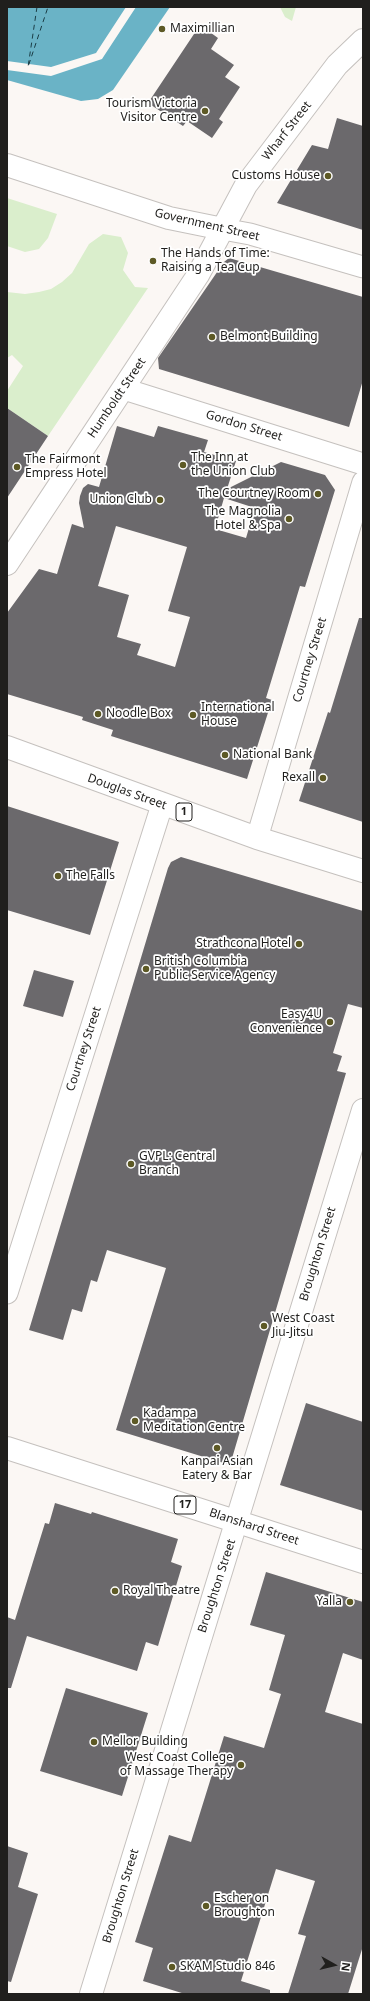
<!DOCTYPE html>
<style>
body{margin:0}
#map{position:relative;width:370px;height:2001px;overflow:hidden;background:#fbf7f4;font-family:"Noto Sans",sans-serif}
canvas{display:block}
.frame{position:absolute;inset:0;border:8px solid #201f1d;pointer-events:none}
.north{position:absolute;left:314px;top:1945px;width:40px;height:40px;-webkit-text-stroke:3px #fff;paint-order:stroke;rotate:98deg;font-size:11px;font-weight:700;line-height:16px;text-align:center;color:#201f1d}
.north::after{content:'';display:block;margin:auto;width:14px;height:18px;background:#201f1d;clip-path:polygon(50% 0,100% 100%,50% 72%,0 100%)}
</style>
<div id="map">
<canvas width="370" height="2001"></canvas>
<div class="frame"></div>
<div class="north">N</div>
</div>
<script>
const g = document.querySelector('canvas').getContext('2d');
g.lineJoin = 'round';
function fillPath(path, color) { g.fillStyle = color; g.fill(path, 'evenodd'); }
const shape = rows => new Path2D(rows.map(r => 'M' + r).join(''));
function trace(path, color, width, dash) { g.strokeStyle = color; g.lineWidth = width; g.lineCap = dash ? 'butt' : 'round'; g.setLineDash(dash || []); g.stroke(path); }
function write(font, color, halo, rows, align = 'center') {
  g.font = font + ' "Noto Sans",sans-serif'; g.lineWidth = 3.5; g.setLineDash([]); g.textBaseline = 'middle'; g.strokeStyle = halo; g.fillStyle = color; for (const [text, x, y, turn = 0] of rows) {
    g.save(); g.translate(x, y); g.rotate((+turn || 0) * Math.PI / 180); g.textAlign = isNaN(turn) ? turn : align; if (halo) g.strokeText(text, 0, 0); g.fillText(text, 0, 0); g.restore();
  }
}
fillPath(shape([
 [280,7,296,7,292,21,285,17],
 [7,198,57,214,48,238,39,249,25,252,7,246],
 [103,234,121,237,128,253,123,270,135,287,148,288,48,436,7,408,7,391,23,366,12,355,7,358,7,292,25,294,39,292,51,289,62,282,72,273,89,244]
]), '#daeecc');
fillPath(shape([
 [7,7,170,7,113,90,98,99,81,101,7,80]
]), '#6ab3c6');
fillPath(shape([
 [126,7,136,7,102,59,51,76,7,70,7,61,51,67,96,53]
]), '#fbf7f4');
trace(shape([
 [37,7,28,67,48,7]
]), '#1b3e47', 1, [5, 4]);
fillPath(shape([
 [200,25,218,38,211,49,234,65,225,77,240,87,219,119,223,122,212,138,187,121,183,126,148,103],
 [337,118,363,126,363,230,277,203,312,145,328,149],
 [229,258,363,297,363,380,349,427,159,369,158,358,224,262],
 [7,408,48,436,7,498],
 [117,426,154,437,158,426,208,440,204,452,236,461,227,489,281,462,325,475,335,490,305,587,300,586,266,698,272,700,247,779,111,736,113,730,82,720,83,717,7,694,7,613,39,569,57,574,72,524,84,528,79,503,80,496,83,488,88,484,99,487],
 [224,498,255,508,246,538,215,529],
 [116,526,187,547,168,611,190,617,175,667,137,655,141,644,117,637,129,595,98,586],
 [359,618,363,618,363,822,299,801,328,712,330,713],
 [7,806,119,842,90,935,7,910],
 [181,857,363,911,363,1008,348,1004,333,1053,342,1056,337,1071,346,1073,230,1465,116,1430,166,1268,107,1250,97,1282,91,1280,82,1312,72,1309,63,1340,29,1330,168,868,171,862],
 [34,970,74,981,63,1017,23,1006],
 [306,1403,363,1422,363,1511,280,1485],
 [55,1503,91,1514,92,1512,178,1539,171,1562,182,1566,158,1646,146,1642,137,1671,27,1636,11,1688,7,1688,7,1617,15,1620,45,1523,49,1524],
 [266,1572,363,1602,363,1660,343,1653,325,1712,363,1724,363,1946,348,1994,288,1994,306,1936,298,1934,315,1881,276,1869,241,1981,270,1990,270,1994,185,1994,143,1981,153,1948,135,1942,169,1835,191,1842,224,1736,264,1748,281,1694,269,1690,285,1635,250,1625],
 [66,1688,148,1713,122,1796,40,1771],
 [7,1846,28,1853,18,1887,38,1894,11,1982,7,1981]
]), '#6b696c');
const street = shape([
 [223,229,250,234,363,267],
 [124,389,363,464],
 [257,838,363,482],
 [7,1293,162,805]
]);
const secondary = shape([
 [7,165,169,218,223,229],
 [7,564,198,275,246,185,337,65,363,40],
 [91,1994,363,1110]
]);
const primary = shape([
 [7,747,257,838,363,871],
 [7,1448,363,1562]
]);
trace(street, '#c5c1be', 23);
trace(secondary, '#c5c1be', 24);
trace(primary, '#c5c1be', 24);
trace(street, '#fff', 21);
trace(secondary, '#fff', 22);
trace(primary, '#fff', 22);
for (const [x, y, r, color] of [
 [162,29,4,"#5d5925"],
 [205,111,4,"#5d5925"],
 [328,176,4,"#5d5925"],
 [153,261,4,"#5d5925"],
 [212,337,4,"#5d5925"],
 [183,465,4,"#5d5925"],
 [17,467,4,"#5d5925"],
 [318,494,4,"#5d5925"],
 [160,500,4,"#5d5925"],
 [289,519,4,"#5d5925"],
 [98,714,4,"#5d5925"],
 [193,715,4,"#5d5925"],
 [225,755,4,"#5d5925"],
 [323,778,4,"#5d5925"],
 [58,876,4,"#5d5925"],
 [299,944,4,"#5d5925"],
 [146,969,4,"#5d5925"],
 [330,1022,4,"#5d5925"],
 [131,1164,4,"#5d5925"],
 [264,1326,4,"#5d5925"],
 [135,1421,4,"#5d5925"],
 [217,1448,4,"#5d5925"],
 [115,1591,4,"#5d5925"],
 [350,1602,4,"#5d5925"],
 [94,1742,4,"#5d5925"],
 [241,1765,4,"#5d5925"],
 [206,1906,4,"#5d5925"],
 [172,1967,4,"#5d5925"]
]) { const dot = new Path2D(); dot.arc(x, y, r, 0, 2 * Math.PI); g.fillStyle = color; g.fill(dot); trace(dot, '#fff', 1.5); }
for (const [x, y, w] of [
 [184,812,16],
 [185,1505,22]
]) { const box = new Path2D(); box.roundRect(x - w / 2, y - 9, w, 18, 3); g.fillStyle = '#fff'; g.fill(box); trace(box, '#201f1d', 1); }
write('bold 11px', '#201f1d', null, [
 ["1",184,812],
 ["17",185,1505]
]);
write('12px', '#201f1d', '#fff', [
 ["Maximillian",170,29],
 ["Tourism Victoria",197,104,"right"],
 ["Visitor Centre",197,118,"right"],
 ["Customs House",320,176,"right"],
 ["The Hands of Time:",161,254],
 ["Raising a Tea Cup",161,268],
 ["Belmont Building",220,337],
 ["The Inn at",191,458],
 ["the Union Club",191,472],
 ["The Fairmont",25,460],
 ["Empress Hotel",25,474],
 ["The Courtney Room",310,494,"right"],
 ["Union Club",152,500,"right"],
 ["The Magnolia",281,512,"right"],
 ["Hotel & Spa",281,526,"right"],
 ["International",201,708],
 ["House",201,722],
 ["Noodle Box",106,714],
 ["National Bank",233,755],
 ["Rexall",315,778,"right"],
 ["The Falls",66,876],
 ["Strathcona Hotel",291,944,"right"],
 ["British Columbia",154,962],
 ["Public Service Agency",154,976],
 ["Easy4U",322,1015,"right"],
 ["Convenience",322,1029,"right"],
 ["GVPL: Central",139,1157],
 ["Branch",139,1171],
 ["West Coast",272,1319],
 ["Jiu-Jitsu",272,1333],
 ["Kadampa",143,1414],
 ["Meditation Centre",143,1428],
 ["Kanpai Asian",217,1462,"center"],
 ["Eatery & Bar",217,1476,"center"],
 ["Royal Theatre",123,1591],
 ["Yalla",342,1602,"right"],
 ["Mellor Building",102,1742],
 ["West Coast College",233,1758,"right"],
 ["of Massage Therapy",233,1772,"right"],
 ["Escher on",214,1899],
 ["Broughton",214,1913],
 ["SKAM Studio 846",180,1967]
], 'left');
write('12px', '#201f1d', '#fff', [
 ["Wharf Street",287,131,-52],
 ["Government Street",207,225,13],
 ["Humboldt Street",117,398,-56],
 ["Gordon Street",244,426,17],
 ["Courtney Street",310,660,-73],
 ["Douglas Street",127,792,20],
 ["Courtney Street",84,1049,-72],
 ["Broughton Street",318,1254,-73],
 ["Blanshard Street",254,1527,18],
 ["Broughton Street",217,1586,-72],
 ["Broughton Street",121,1896,-73]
]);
</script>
